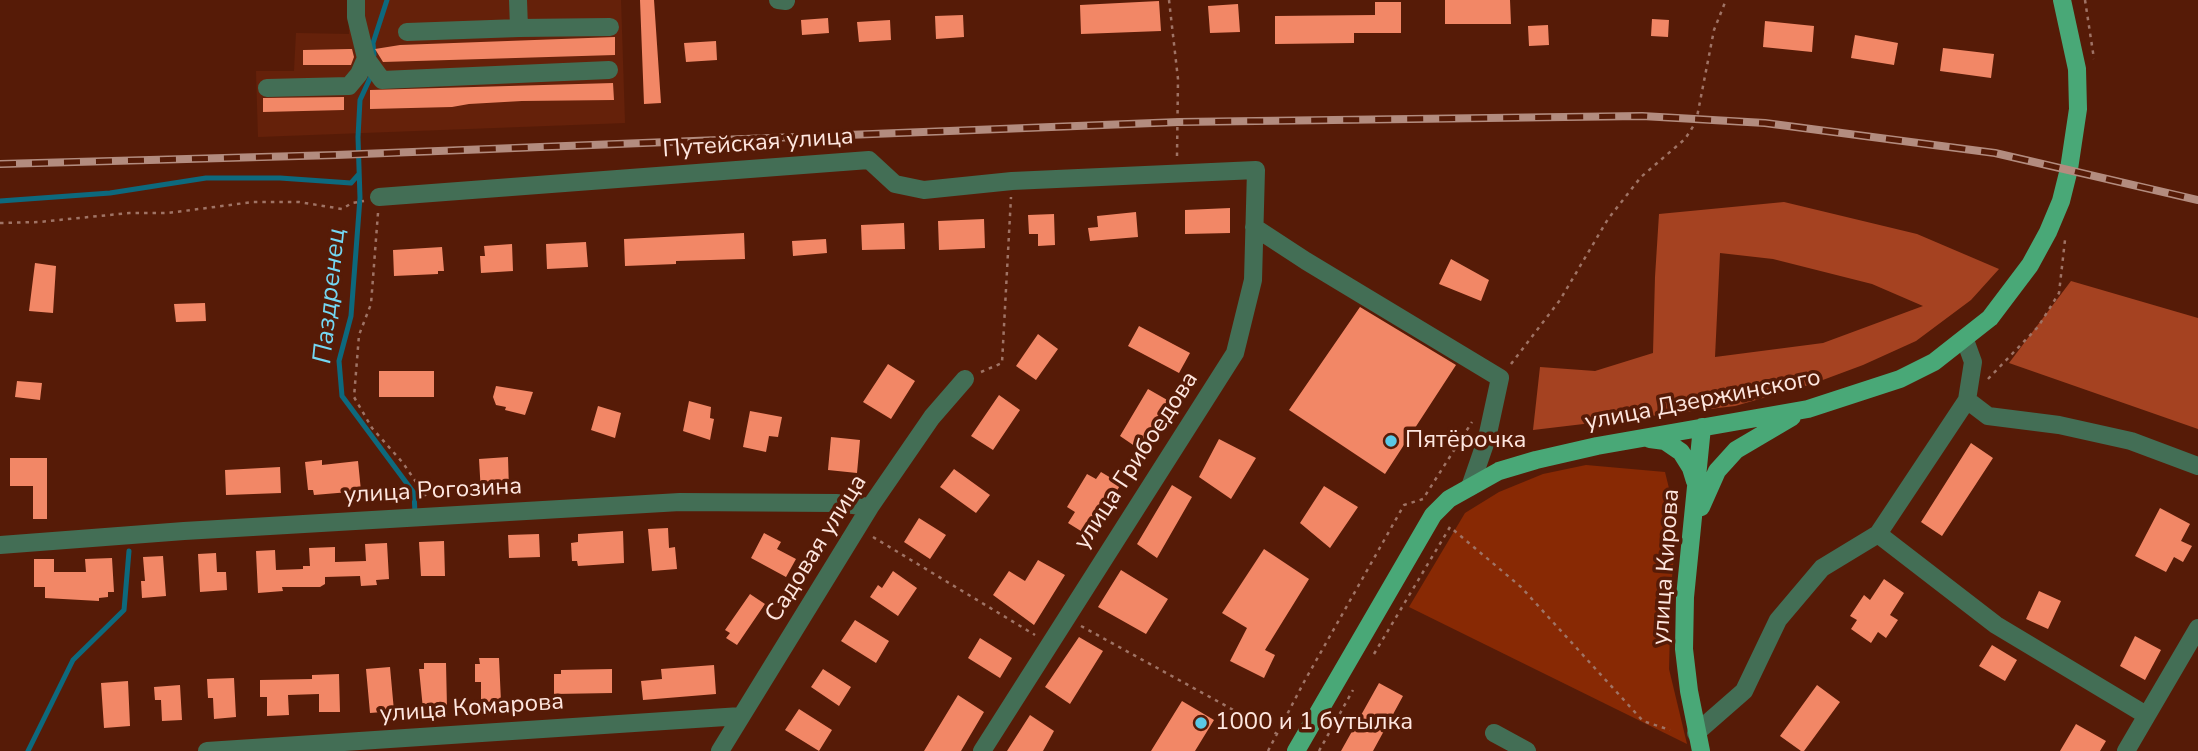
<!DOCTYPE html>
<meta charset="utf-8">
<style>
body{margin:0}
canvas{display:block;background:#561b07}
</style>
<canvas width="2198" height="751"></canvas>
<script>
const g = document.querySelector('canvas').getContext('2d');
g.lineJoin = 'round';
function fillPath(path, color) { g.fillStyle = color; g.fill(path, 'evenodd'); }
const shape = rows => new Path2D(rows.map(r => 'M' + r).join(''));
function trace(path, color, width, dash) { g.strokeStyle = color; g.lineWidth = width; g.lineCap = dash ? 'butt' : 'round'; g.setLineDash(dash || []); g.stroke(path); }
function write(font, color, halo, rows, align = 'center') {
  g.font = font + ' "Nunito Sans",sans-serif'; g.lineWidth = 7; g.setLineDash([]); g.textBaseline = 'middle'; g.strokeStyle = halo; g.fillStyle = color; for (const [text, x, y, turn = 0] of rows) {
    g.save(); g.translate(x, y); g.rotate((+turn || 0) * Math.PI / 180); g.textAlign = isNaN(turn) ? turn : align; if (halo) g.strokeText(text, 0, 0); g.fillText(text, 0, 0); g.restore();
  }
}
fillPath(shape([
 [348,0,621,0,625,123,258,137,256,71,294,71,296,33,349,34]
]), '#65210a');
fillPath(shape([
 [1586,465,1665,472,1677,521,1671,589,1669,669,1687,744,1409,607,1465,513,1499,492,1543,474]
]), '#882904');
fillPath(shape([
 [1784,202,1917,234,1999,269,1971,300,1916,341,1863,365,1812,384,1735,406,1533,430,1540,367,1595,371,1653,353,1655,277,1659,214],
 [1720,253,1773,259,1872,284,1923,306,1823,343,1715,357],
 [2071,281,2198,318,2198,429,2009,363]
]), '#a54221');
trace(shape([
 [374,55,373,43,387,0],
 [372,74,360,100,358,137,360,198,351,316,339,361,342,396,414,493,415,513],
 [0,201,110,193,206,178,280,178,351,183,359,174],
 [28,751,73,660,124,610,129,551]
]), '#0d697d', 5);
fillPath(shape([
 [640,0,654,0,661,103,644,104],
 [1445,0,1510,0,1511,24,1445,24],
 [1159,1,1161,31,1081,34,1080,5],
 [1375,2,1401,2,1401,33,1354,33,1354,43,1275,44,1275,16,1375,15],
 [1238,4,1240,32,1210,33,1208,6],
 [963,15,964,37,936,39,935,16],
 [828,18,829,33,802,35,801,20],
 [1652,19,1669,20,1668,37,1651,36],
 [890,20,891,40,859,42,857,22],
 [1765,21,1814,26,1812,52,1763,47],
 [1548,25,1549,45,1529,46,1528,26],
 [1855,35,1898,43,1894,65,1851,58],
 [615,37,615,55,383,62,375,49,400,45],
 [716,41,717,60,686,62,684,43],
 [1943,48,1994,54,1991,78,1940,71],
 [349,49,352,49,354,57,351,65,303,65,303,50],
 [613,83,614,100,522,101,469,104,452,107,370,109,370,90],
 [344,97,344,110,263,112,263,98],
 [1230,208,1230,233,1185,234,1185,210],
 [1136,212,1138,237,1090,241,1088,228,1098,227,1097,216],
 [1054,214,1055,245,1038,246,1038,234,1029,234,1028,215],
 [984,219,985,248,939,250,938,221],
 [904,223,905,249,862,250,861,225],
 [744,233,745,259,676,261,676,264,625,266,624,239],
 [826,239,827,253,793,256,792,241],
 [586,242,588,267,547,269,546,244],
 [512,244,513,271,481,273,480,256,485,256,484,246],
 [442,247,444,271,438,271,438,274,394,276,393,250],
 [1451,259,1489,280,1481,301,1439,284],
 [35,263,56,266,53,313,29,311],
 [205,303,206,321,176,322,174,304],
 [1360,307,1456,365,1385,474,1289,410],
 [1139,326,1190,353,1179,373,1128,346],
 [1038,334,1058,349,1036,380,1016,366],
 [888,364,915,381,891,419,863,402],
 [379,371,434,371,434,397,379,397],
 [17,381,42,383,40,400,15,397],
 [496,386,533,392,525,415,505,410,506,407,496,405,493,397],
 [1148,389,1169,401,1142,451,1120,436],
 [999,395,1020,410,993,450,971,436],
 [689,401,711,407,710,418,714,419,710,440,683,431],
 [598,406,621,413,615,438,591,430],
 [750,411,782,417,778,437,769,436,766,452,743,447],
 [831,437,860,440,857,473,828,470],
 [1219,439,1256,458,1231,499,1199,477],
 [1971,443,1993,458,1942,536,1921,522],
 [508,457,509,490,481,493,479,459],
 [10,458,47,458,47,519,33,519,33,486,10,486],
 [322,460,322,465,358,461,361,491,314,495,313,490,308,490,305,462],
 [280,467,281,493,226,495,225,470],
 [954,469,990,495,976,513,940,487],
 [1101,472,1121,484,1089,536,1068,523,1075,512,1067,507,1087,474,1096,479],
 [1172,485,1192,497,1157,558,1137,544],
 [1324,486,1358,507,1330,548,1300,523],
 [2160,508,2190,524,2181,541,2192,546,2183,562,2174,557,2166,572,2135,556],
 [919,518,946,535,930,559,904,542],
 [668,528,669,548,675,547,677,569,652,571,648,529],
 [623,531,624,563,578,566,577,561,572,561,571,543,578,542,578,534],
 [764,533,781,542,777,549,796,559,786,577,751,558],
 [539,534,540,557,509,558,508,535],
 [444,541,445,576,421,576,419,542],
 [387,543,389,579,376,580,377,585,361,586,360,576,325,577,325,584,320,587,282,587,283,591,258,593,256,551,275,550,276,570,303,569,303,566,310,566,309,548,335,547,335,562,366,561,365,544],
 [1264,549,1309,579,1265,650,1275,655,1264,678,1230,661,1247,628,1222,613],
 [216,553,217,572,226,572,227,590,200,592,198,554],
 [163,556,166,596,142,598,141,581,145,581,143,557],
 [112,558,114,592,108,592,108,597,99,598,99,601,45,598,45,587,34,587,34,559,54,559,54,572,86,572,85,559],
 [1038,560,1065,575,1034,625,993,595,1009,571,1025,581],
 [1121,570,1168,599,1146,634,1098,607],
 [893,571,917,588,898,616,870,597,878,585,882,588],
 [1884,579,1904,593,1890,615,1898,620,1886,638,1878,632,1871,643,1851,629,1857,620,1850,616,1864,595,1870,600],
 [2039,591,2061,601,2048,629,2026,619],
 [750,594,765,604,737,645,726,638,730,633,725,630],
 [855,620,889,641,876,663,841,641],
 [2135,636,2161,650,2145,680,2120,666],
 [1079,637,1103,651,1070,704,1045,687],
 [980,638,1012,658,1000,678,968,658],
 [1992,645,2017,660,2005,681,1979,666],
 [479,658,499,658,501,702,481,702,481,682,475,682,475,664,480,664],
 [424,663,446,663,447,708,423,709,419,669,424,669],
 [714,665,716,694,643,700,641,681,662,679,661,669],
 [390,667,394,711,370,713,366,669],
 [612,669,612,693,554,694,554,674,561,674,561,670],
 [823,669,851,687,839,706,811,687],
 [339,674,340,712,319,712,319,694,288,695,289,715,267,716,267,697,260,697,260,680,312,679,312,675],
 [234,678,236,717,214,719,213,698,208,698,207,679],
 [128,681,130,726,104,728,101,683],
 [1379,683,1403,696,1373,751,1341,751],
 [180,685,182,720,162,721,161,700,155,700,154,687],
 [1817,685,1840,702,1804,751,1801,751,1780,736],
 [958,695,984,712,961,751,924,751],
 [1182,701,1214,720,1195,751,1151,751],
 [799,709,832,730,819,751,785,730],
 [1030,715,1054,731,1043,751,1007,751],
 [2076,724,2106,741,2100,751,2060,751]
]), '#f28766');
trace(shape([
 [1169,0,1178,79,1177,156],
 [2085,0,2094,59],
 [378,213,371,304,359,335,354,397,372,428,403,463,427,498],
 [0,223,39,222,129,213,168,213,253,202,299,202,342,209,352,203,364,201],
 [1511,364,1560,300,1608,219,1641,177,1685,139,1696,122,1714,30,1726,0],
 [981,372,1002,363,1011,197],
 [1988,379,2038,327,2059,293,2065,240],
 [873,537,1035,635],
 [1081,626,1277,734],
 [1374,654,1450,527,1521,587,1643,721,1670,730],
 [1268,751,1304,682,1404,505,1423,499,1472,422],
 [1319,751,1353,690]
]), '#9f7365', 2.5, [3.5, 5]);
trace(shape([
 [778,0,786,1],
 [519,28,610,27],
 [407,32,519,28,518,0],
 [366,58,382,80,609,70],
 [267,88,349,86,359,74,366,58,356,17,356,0],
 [379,197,869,160,895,184,924,190,1012,181,1256,170,1253,280,1235,353,982,751],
 [1254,227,1306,261,1500,378,1487,438,1470,487],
 [1967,400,1988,416,2059,425,2131,441,2198,466],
 [1878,534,1996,625,2146,715],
 [0,545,184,531,680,502,836,503,870,507],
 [1494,733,1527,751],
 [1696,733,1744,691,1778,620,1822,568,1878,534,1967,400,1973,362,1965,340],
 [207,751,741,716],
 [720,751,870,507,932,417,965,379],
 [2126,751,2198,628]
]), '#436e55', 18);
trace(shape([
 [1650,439,1665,441,1681,452,1691,468,1695,481],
 [1701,507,1717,471,1736,450,1792,417],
 [1296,751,1433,515,1449,499,1499,471,1536,460,1597,446,1808,409,1900,379,1934,362,1990,318,2030,265,2048,232,2061,201,2069,169,2078,109,2077,69,2062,0],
 [1701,751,1689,691,1684,649,1685,597,1702,427]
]), '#49a877', 18);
const rail = shape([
 [0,164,336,155,1179,122,1642,116,1765,123,1995,153,2198,200]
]);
trace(rail, '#b38c7f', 8);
trace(rail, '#561b07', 5, [16]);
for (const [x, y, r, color] of [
 [1391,441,7,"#5ac8e5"],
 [1201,723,7,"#5ac8e5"]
]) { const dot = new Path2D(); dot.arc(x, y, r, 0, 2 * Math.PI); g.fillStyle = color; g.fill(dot); trace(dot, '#561b07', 2.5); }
write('24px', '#fee6df', '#561b07', [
 ["Путейская улица",758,144,-4],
 ["улица Дзержинского",1703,401,-11],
 ["улица Грибоедова",1137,461,-57],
 ["улица Рогозина",433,492,-3],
 ["Садовая улица",817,549,-58],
 ["улица Кирова",1667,567,-86],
 ["улица Комарова",472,709,-4]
]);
write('24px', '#fee6df', '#561b07', [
 ["Пятёрочка",1405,441],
 ["1000 и 1 бутылка",1215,723]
], 'left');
write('italic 26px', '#74d7f3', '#561b07', [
 ["Паздренец",331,296,-84]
]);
</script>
